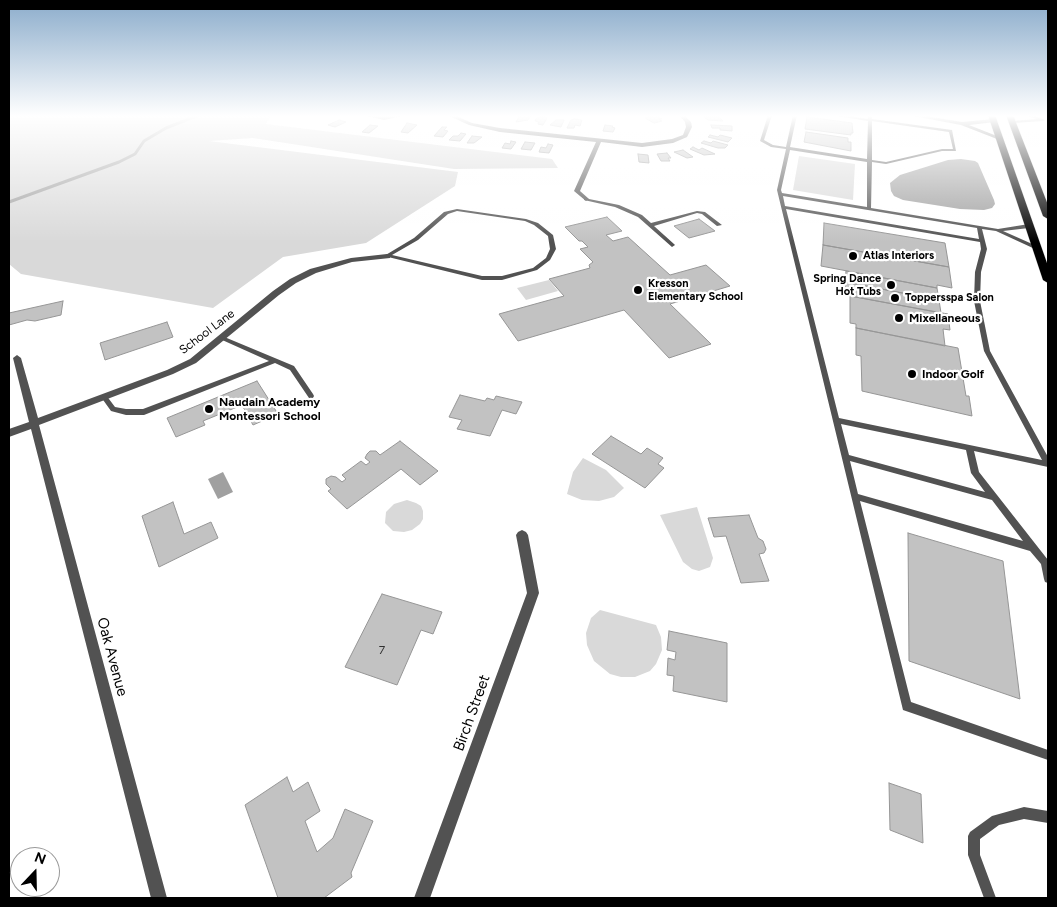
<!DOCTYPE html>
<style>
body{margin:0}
#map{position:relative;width:1057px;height:907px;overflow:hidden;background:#fff;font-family:Figtree,sans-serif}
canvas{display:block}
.frame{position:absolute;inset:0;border:10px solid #000;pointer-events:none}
.north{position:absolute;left:10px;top:847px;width:50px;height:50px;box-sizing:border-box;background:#fff;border:1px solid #999;border-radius:50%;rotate:21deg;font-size:14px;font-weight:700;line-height:20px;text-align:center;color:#000}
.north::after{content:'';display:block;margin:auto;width:18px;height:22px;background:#000;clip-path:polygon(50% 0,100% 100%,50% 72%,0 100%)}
</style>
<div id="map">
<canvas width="1057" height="907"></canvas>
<div class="frame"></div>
<div class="north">N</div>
</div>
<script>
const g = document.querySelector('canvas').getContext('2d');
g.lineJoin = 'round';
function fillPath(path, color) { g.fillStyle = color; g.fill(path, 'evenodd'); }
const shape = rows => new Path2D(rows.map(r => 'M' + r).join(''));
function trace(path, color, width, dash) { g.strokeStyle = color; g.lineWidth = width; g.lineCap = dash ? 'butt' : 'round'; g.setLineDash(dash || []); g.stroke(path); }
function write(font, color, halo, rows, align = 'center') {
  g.font = font + ' Figtree,sans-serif'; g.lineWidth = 4.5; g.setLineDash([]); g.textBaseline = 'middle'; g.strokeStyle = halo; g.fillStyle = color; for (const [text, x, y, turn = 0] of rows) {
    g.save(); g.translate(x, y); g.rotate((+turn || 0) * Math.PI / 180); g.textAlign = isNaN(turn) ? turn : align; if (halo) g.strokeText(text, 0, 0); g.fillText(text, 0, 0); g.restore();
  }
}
fillPath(shape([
 [9,115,271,115,266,124,552,159,558,168,454,169,253,138,209,141,458,172,455,186,366,243,283,257,213,308,21,274,9,264],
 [799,156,855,164,853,200,793,190],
 [549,280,558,291,526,300,517,288],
 [583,458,606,470,624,488,614,497,599,501,582,500,567,494,573,472],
 [407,500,416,503,421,506,423,511,423,519,420,524,412,530,404,532,393,531,385,523,386,512,394,504],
 [697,507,713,558,710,567,699,571,692,569,683,562,660,515],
 [600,610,656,625,661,637,662,650,656,664,650,671,635,677,621,677,610,674,594,661,587,645,586,633,591,618]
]), '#d9d9d9');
fillPath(shape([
 [961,159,975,161,978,163,994,200,995,204,992,208,984,210,960,209,903,200,894,196,891,191,890,183,900,175,948,160],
 [223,472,233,492,218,499,208,479]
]), '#a0a0a0');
trace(shape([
 [9,202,119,162,135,154,144,141,166,128,199,115]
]), '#a0a0a0', 3);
const building = shape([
 [520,115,531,115,528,120,516,122,520,115],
 [538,115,547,118,543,125,538,124,539,122,535,121,538,115],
 [655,115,662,119,659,119,662,121,654,123,645,118,655,115],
 [718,116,723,121,708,120,704,117,718,116],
 [807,117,852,123,853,133,851,133,851,135,805,129,807,117],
 [574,119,582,120,580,126,575,125,574,128,567,128,571,120,574,119],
 [339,120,346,122,335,127,328,125,339,120],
 [556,120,564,120,561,127,550,125,556,120],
 [407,123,417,125,408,133,401,132,407,123],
 [370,125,378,126,369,133,362,132,370,125],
 [605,125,613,126,612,127,615,128,613,132,603,131,605,125],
 [711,125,732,126,732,131,720,130,720,128,712,128,711,125],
 [442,127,447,127,444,130,448,131,443,137,434,136,442,127],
 [806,132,848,138,848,142,851,142,851,151,804,142,806,132],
 [461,133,466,134,460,141,449,140,453,136,458,136,461,133],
 [710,135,718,137,720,135,732,138,728,142,708,137,710,135],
 [472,136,482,137,474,143,467,143,472,136],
 [511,141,516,142,511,149,502,148,505,143,510,144,511,141],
 [704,141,711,143,713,141,728,145,725,148,718,148,701,143,704,141],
 [525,142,535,143,531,150,521,149,525,142],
 [548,144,553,145,549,153,539,152,541,147,546,148,548,144],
 [693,147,699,150,702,148,715,154,704,155,690,149,693,147],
 [683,150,693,157,687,158,674,152,683,150],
 [667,153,671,158,668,158,670,161,661,161,657,154,667,153],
 [638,154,648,155,649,163,639,162,638,154],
 [607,217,622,231,606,235,613,241,628,237,670,275,706,265,730,286,670,304,711,344,669,358,624,310,518,341,499,314,564,296,549,279,590,268,589,265,593,262,580,249,588,247,582,241,579,241,565,227,607,217],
 [699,219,715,231,689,238,674,226,699,219],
 [824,223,945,243,949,267,823,245,824,223],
 [823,245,949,267,952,288,937,285,937,288,821,266,823,245],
 [846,271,937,288,939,300,845,282,846,271],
 [845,282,939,300,941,313,845,295,845,282],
 [850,296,948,314,950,330,943,329,945,346,856,328,856,324,850,323,850,296],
 [63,301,61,315,35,321,27,320,9,325,9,313,63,301],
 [167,322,173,337,105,360,100,343,167,322],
 [856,328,958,348,966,396,969,396,972,416,862,391,861,356,856,355,856,328],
 [257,381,278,414,253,425,242,405,203,421,205,425,176,437,167,418,257,381],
 [460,395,485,401,487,398,494,400,496,396,522,402,516,414,502,410,490,436,457,429,462,420,449,417,460,395],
 [611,436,641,454,647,448,663,458,658,464,664,468,645,488,592,454,611,436],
 [400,441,438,471,420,485,401,469,347,509,328,491,331,489,326,484,326,479,331,476,336,477,342,482,346,479,342,475,361,461,366,465,370,462,365,458,367,454,370,451,376,451,380,455,400,441],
 [173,502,184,534,211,522,218,538,159,567,142,516,173,502],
 [749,515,758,538,763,541,766,549,764,553,759,554,769,581,741,583,726,536,714,537,708,518,749,515],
 [908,533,1003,561,1020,699,909,661,908,533],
 [382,594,442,612,433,634,421,630,397,685,345,667,382,594],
 [669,631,727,643,727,702,673,691,674,676,667,675,668,658,675,660,676,652,667,650,669,631],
 [287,777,293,792,308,782,320,811,305,821,317,852,333,838,345,809,373,821,351,873,352,877,324,898,278,898,245,805,287,777],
 [889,783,921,794,923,843,890,830,889,783]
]);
fillPath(building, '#c2c2c2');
trace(building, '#969696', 1);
const trunk = shape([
 [988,115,995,115,1048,266,1048,283,1043,280,988,115],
 [1006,115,1013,115,1048,205,1048,219,1043,216,1006,115]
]);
trace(trunk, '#dbdbdb', 1);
fillPath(shape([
 [768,115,772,115,764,140,773,145,786,147,793,115,797,115,790,147,867,159,868,121,831,115,843,115,868,119,868,115,872,115,872,119,952,130,956,151,942,151,886,164,872,162,871,208,998,229,1029,224,1032,226,1029,228,1003,231,1039,247,1039,249,1035,249,996,231,982,229,987,249,981,272,980,301,990,351,1048,457,1048,467,974,451,979,472,1048,560,1048,583,1045,582,1044,579,1041,564,1030,551,860,501,911,702,1048,750,1048,760,903,710,777,190,786,149,771,147,760,141,768,115],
 [872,121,949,132,953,149,942,149,886,162,872,160,872,121],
 [790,150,867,162,867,207,782,193,781,190,790,150],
 [783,196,977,228,979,239,785,206,783,196],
 [786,209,980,242,981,249,975,272,974,301,984,351,1042,460,839,418,786,209],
 [841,424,966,450,971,473,985,492,849,455,841,424],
 [850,461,992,500,1023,541,858,494,850,461],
 [1025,115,1032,115,1045,120,1043,121,1012,123,1010,122,1012,121,1037,119,1025,115],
 [584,198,619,205,642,215,651,223,697,211,705,212,722,225,717,226,702,214,697,213,654,226,674,244,675,245,672,247,638,217,615,207,584,200,584,198],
 [457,209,526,219,538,223,553,235,556,249,550,260,537,270,502,280,482,280,384,256,414,238,444,212,457,209],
 [457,211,525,221,534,225,548,236,550,249,546,258,533,268,502,276,482,276,392,255,418,240,448,214,457,211],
 [222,336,294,366,313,394,314,396,313,398,309,398,290,370,275,363,144,415,126,415,111,411,101,397,104,395,106,395,115,407,126,409,143,409,269,361,220,339,219,338,222,336],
 [1024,807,1048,811,1048,823,1024,819,999,825,980,839,980,855,996,898,984,898,968,855,968,836,970,832,992,816,1024,807]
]), '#525252');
fillPath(shape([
 [363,115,384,116,406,115,384,120,363,115],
 [447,115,454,115,472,123,500,128,642,143,672,139,683,135,686,127,685,122,679,115,684,115,691,122,692,127,687,137,673,143,642,147,601,142,580,191,589,199,586,201,574,191,596,142,500,132,469,125,447,115],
 [908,115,920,115,962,122,993,119,995,120,995,122,969,125,1002,138,997,139,961,125,908,115],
 [387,254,390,254,390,258,352,262,316,273,296,283,279,295,196,363,173,374,39,425,167,898,151,898,31,429,9,437,9,429,29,422,13,358,17,355,21,358,38,418,167,370,190,359,273,291,290,279,310,269,351,258,387,254],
 [522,530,526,532,528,535,539,593,430,898,414,898,527,593,516,535,518,532,522,530]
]), '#525252');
fillPath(trunk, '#000');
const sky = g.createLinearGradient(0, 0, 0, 242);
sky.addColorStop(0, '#8baccb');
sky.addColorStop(0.48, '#fff');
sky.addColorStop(1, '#ffffff00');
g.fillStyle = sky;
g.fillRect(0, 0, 1057, 242);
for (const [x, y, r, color] of [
 [853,256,5,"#000"],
 [891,285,5,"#000"],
 [638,290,5,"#000"],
 [895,298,5,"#000"],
 [899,318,5,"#000"],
 [912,374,5,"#000"],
 [209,409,5,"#000"]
]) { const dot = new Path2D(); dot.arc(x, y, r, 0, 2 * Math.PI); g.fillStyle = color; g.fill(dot); trace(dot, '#fff', 2); }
write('bold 11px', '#000', '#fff', [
 ["Atlas Interiors",863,256],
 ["Spring Dance",881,279,"right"],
 ["Hot Tubs",881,292,"right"],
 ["Kresson",648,284],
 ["Elementary School",648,297],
 ["Toppersspa Salon",905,298]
], 'left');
write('bold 12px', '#000', '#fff', [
 ["Mixellaneous",909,318],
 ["Indoor Golf",922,374],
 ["Naudain Academy",219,402],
 ["Montessori School",219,416]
], 'left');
write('12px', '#000', '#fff', [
 ["School Lane",207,332,-37]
]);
write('12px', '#303030', null, [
 ["7",382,650]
]);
write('15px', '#000', '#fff', [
 ["Oak Avenue",112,657,75],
 ["Birch Street",472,713,-70]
]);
</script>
